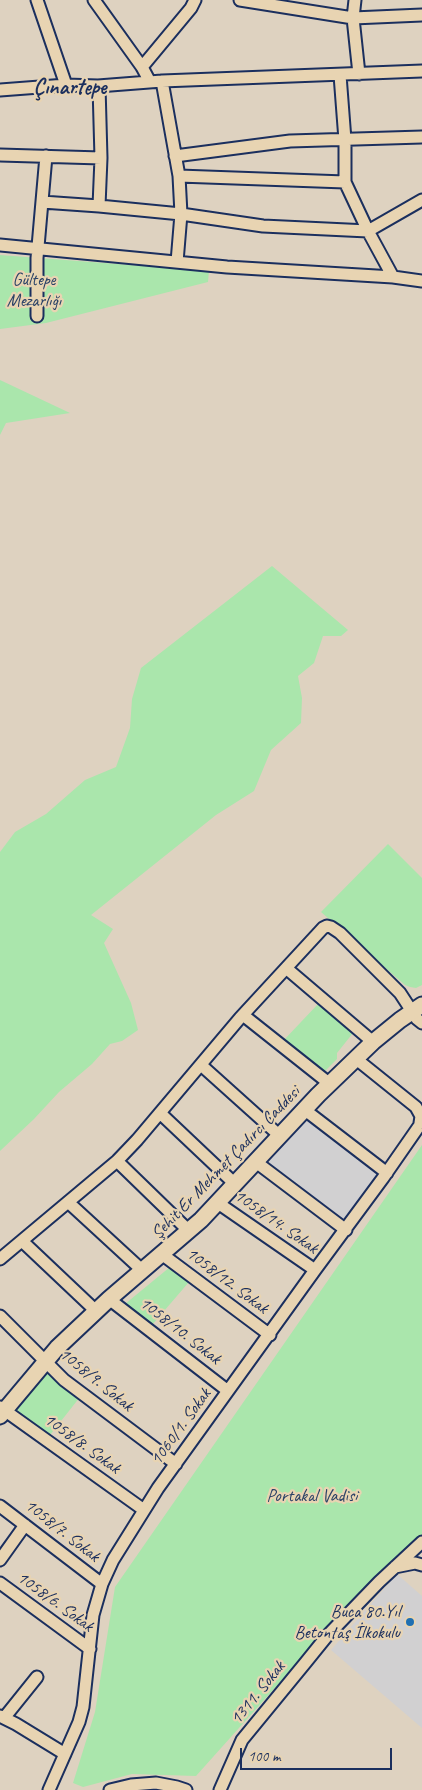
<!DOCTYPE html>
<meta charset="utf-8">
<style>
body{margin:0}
#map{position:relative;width:422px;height:1790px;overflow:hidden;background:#ded2c0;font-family:Caveat,sans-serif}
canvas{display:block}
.scale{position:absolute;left:240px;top:1748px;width:152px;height:22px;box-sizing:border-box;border:2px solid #1b2f5e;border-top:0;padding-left:6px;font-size:15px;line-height:18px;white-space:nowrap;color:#1b2f5e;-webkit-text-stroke:4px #e8d4b2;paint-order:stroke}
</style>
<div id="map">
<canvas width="422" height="1790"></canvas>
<div class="scale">100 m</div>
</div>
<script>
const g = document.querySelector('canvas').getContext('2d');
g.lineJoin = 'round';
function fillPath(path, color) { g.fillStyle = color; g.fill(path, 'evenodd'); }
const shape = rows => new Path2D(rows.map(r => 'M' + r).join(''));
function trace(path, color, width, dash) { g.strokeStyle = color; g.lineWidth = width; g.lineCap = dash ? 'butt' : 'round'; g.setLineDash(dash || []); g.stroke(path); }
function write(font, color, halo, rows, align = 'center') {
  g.font = font + ' Caveat,sans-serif'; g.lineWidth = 4.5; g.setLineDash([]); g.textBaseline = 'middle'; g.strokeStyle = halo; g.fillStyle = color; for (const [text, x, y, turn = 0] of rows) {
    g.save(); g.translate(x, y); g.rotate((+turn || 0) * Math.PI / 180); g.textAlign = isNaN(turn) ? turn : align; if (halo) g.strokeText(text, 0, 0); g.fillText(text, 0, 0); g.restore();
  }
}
fillPath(shape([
 [306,1116,381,1174,345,1224,264,1162],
 [397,1574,422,1596,422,1728,331,1650]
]), '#d1d0d1');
fillPath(shape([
 [0,255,209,271,208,282,46,323,0,329],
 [0,380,70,413,6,423,0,435],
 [272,566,348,630,341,636,323,636,314,663,298,676,302,698,301,723,271,750,254,791,216,815,91,915,113,929,104,943,131,1003,138,1030,122,1041,110,1044,92,1064,59,1092,34,1119,0,1151,0,852,15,832,46,814,85,780,116,767,130,728,132,699,141,668],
 [388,844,422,878,422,985,416,988,410,987,405,985,321,912],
 [318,1004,352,1028,353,1033,337,1053,337,1059,323,1073,283,1041],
 [422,1145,422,1544,316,1642,196,1776,132,1774,83,1787,73,1783,95,1712,115,1587],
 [170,1267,189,1282,152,1325,125,1304],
 [45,1371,80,1397,50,1435,15,1409]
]), '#aae6ac');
const minor = shape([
 [37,0,66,85],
 [94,0,142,67,150,82],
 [240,0,353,18,422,15],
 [355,0,353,18,359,74],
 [142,67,191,8,195,0],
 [340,75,345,140,345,182],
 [99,86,101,158,99,206,181,214,179,176,162,81],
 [0,90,66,85,98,86,162,81,422,71],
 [0,155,101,158],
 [175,156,290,141,422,137],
 [179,176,345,182,368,231,422,200],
 [42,202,99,206],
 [0,245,227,267,393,277,422,281],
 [177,262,181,214,263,226,368,231,393,277],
 [37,316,37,258,46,156],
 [286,968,373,1042],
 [243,1015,330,1084],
 [355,1058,416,1107,421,1116,420,1123],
 [201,1065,280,1136],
 [305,1110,387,1173],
 [160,1113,235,1184],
 [117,1161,189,1231],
 [256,1162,346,1230],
 [68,1202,143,1271],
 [218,1203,315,1270],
 [22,1241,96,1311],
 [163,1255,270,1335],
 [0,1259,117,1161,137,1140,240,1018,323,928,327,926,331,927,340,933,400,993,417,1019,422,1023],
 [109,1299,228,1391],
 [0,1316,64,1380,176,1464],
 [0,1407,144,1510],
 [0,1506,102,1584],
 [0,1560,25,1525],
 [395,1567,415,1563,422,1565],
 [0,1583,90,1649],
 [0,1716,16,1724,65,1754],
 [4,1718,37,1677],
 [49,1790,79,1722,83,1707,93,1615,102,1584,113,1560,158,1488,315,1270,383,1178,422,1122],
 [110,1790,131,1785,156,1783,177,1787,186,1790],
 [220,1790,242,1740,306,1662,327,1636,379,1582,422,1542]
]);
const secondary = shape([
 [0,1416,57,1348,109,1299,201,1220,318,1095,373,1042,400,1020,422,1005]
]);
trace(minor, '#1b2f5e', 15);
trace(secondary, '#1b2f5e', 19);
trace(minor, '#e8d4b2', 11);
trace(secondary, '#e8d4b2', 15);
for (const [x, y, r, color] of [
 [410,1622,5,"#1f6fb2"]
]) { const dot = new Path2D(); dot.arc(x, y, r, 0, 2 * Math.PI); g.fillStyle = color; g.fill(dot); trace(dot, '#e8d4b2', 2); }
write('18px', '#294166', '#e8d4b2', [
 ["Gültepe",34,280],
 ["Mezarlığı",34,301],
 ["Portakal Vadisi",312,1496]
]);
write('18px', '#1b2f5e', '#e8d4b2', [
 ["Şehit Er Mehmet Çadırcı Caddesi",226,1163,-46],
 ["1058/14. Sokak",276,1222,35],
 ["1058/12. Sokak",227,1281,37],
 ["1058/10. Sokak",180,1331,38],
 ["1058/9. Sokak",96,1380,39],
 ["1060/1. Sokak",181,1427,-54],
 ["1058/8. Sokak",82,1444,36],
 ["1058/7. Sokak",62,1531,38],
 ["1058/6. Sokak",55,1602,36],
 ["1311. Sokak",258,1693,-51]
]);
write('18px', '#1b2f5e', '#e8d4b2', [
 ["Buca 80.Yıl",400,1612],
 ["Betontaş İlkokulu",400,1633]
], 'right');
write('bold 22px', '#1b2f5e', '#e8d4b2', [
 ["Çınartepe",70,88]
]);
</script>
